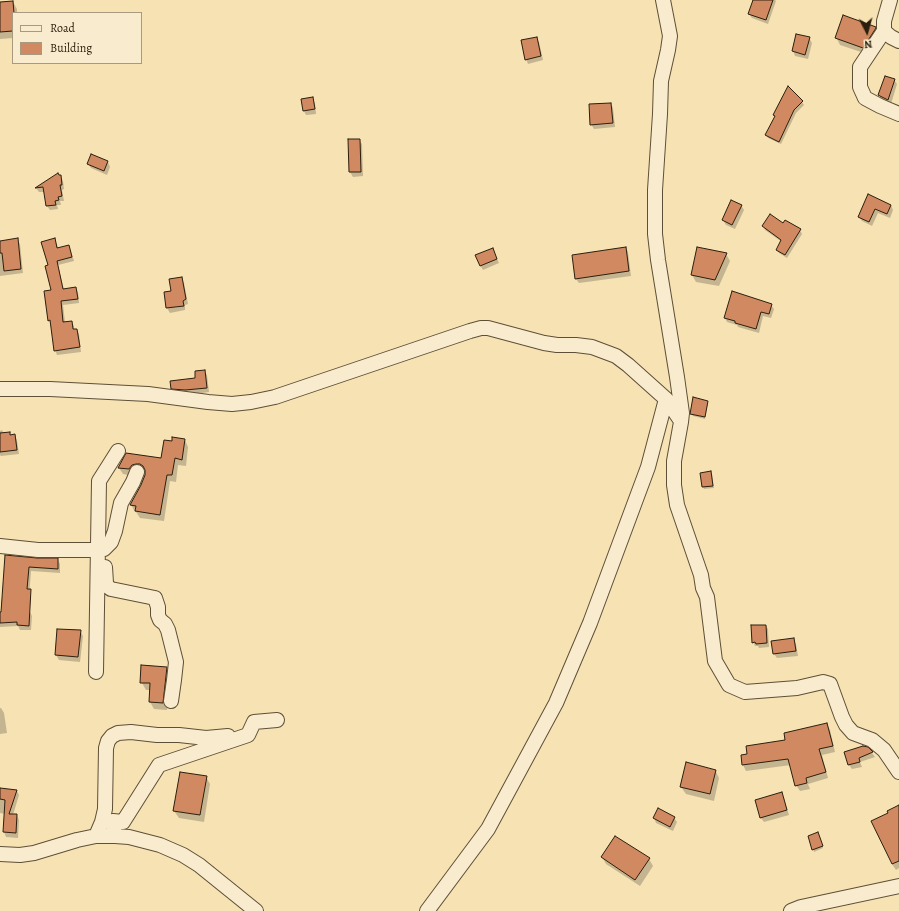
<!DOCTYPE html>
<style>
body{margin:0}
#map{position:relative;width:899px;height:911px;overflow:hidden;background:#f6e2b3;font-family:Alegreya,serif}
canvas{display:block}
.legend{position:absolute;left:12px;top:12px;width:130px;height:52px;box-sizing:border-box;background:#f9ecce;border:1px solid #a79a81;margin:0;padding:5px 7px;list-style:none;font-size:12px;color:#2c1e0e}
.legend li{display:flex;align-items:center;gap:8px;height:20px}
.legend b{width:20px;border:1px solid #a79a81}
.north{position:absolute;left:847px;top:12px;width:40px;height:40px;-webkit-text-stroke:3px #f9ecce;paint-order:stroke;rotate:174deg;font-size:11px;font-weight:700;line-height:16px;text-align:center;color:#2c1e0e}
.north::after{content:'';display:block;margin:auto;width:14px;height:18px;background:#2c1e0e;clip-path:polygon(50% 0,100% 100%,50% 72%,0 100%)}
</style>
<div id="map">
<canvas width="899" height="911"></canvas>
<ul class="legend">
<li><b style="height:5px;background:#f9ecce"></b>Road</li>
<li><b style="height:11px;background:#d08960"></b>Building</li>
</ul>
<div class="north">N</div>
</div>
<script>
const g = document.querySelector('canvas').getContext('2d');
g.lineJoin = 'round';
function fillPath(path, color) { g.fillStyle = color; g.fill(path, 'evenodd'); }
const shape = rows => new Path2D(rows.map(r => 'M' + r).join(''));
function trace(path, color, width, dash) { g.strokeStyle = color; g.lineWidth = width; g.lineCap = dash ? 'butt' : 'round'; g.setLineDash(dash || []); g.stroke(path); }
fillPath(shape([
 [754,0,775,0,776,1,768,24,752,18,749,14],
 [13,2,17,9,17,13,13,13,13,38,0,39,0,3],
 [875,27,879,35,867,54,840,45,836,37],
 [797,35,809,38,812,43,808,59,795,56,793,51],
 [536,38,539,42,543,60,528,64,526,59],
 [894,80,897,84,891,104,882,100,879,95],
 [312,98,315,103,316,114,306,115,304,111],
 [802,102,804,105,796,113,781,144,768,138,766,135,775,117,774,115],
 [611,104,613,108,615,127,594,129,591,124],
 [359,140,362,144,363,176,353,177,350,172],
 [92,155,108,162,110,167,107,175,91,168,88,164],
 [58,174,60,176,63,181,64,189,62,190,64,201,60,201,61,205,57,205,58,209,50,210,47,206,45,192,39,192,36,188],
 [869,195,891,205,893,210,890,218,878,213,872,226,862,221,859,217],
 [741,205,744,210,735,229,726,225,723,220],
 [783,225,800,230,802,234,787,258,779,253,777,250,782,242,765,230,763,226],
 [54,239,57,244,58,249,69,246,71,251,74,261,58,265,64,290,75,288,78,292,79,303,63,305,65,322,71,322,74,326,74,330,77,330,79,334,81,352,57,355,55,350,51,324,49,320,52,291,49,266],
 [17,240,20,244,23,273,0,276,0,242],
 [626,248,628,252,631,276,579,283,576,279],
 [495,254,499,263,483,270,480,265],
 [726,254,730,261,719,286,696,282,692,275],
 [182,278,184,283,188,304,185,305,185,310,170,313,167,308,165,293,172,292],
 [771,305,774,309,771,318,763,316,759,333,738,327,737,325,727,322,725,318],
 [204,371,207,375,209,392,188,395,175,393,172,388,197,379],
 [707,401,708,403,705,419,693,416,691,414],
 [2,430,4,434,9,433,11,436,14,435,17,440,19,454,1,456,0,455,0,431],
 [185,440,188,447,186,466,178,465,176,482,170,481,164,521,140,518,136,512,135,512,131,505,141,487,146,472,140,470,133,476,123,474,119,468,127,454,162,459,173,442],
 [711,473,712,474,714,488,704,489,703,487,701,474],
 [6,556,58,560,60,564,60,573,31,571,29,598],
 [30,612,32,616,31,630,20,630,18,626,0,627,0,613],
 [766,626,768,629,769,647,759,648,758,646,755,646,753,642],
 [80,631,83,636,80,662,59,660,56,655],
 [794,640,796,644,798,656,777,658,774,654],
 [166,668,170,675,167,710,154,709,150,702,151,690,146,690,142,683],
 [0,708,1,708,4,713,7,733,0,734],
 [827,724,830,730,835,752,822,755,828,778,808,784,810,789,800,791,796,785,791,765,746,771,743,765,742,756,748,755,787,741],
 [867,748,872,753,875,757,860,762,862,767,852,769,849,765,845,752],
 [715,770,719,778,714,801,686,794,681,787],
 [206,777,210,784,204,822,179,818,174,811],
 [0,789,17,791,19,795,13,815,17,815,19,820,18,838,6,837,4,832,5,814,0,813],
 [781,793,784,798,789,815,764,822,761,818,756,801],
 [899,806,899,868,896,870,892,864,889,813],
 [654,818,674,818,677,822,673,831,656,823],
 [819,835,823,848,814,852,810,836],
 [602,857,649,859,653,866,640,886,606,864]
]), '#0003');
const building = shape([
 [753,0,773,0,766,20,748,14,753,0],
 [13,1,14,13,13,13,13,31,0,32,0,2,13,1],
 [843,15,876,27,876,28,863,48,835,38,843,15],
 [796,34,810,37,805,55,792,51,796,34],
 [537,37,541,56,525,60,521,40,537,37],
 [885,76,895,79,888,100,878,95,885,76],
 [788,86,803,101,794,110,779,142,765,135,775,116,773,115,788,86],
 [313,97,315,109,303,111,301,99,313,97],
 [611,103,613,123,590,125,589,104,611,103],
 [348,139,360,139,361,172,349,172,348,139],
 [91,154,108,161,104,171,87,164,91,154],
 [58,173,59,175,61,175,62,185,60,185,62,196,58,197,59,200,55,201,56,205,46,206,43,187,35,188,58,173],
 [868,194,891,205,887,214,875,209,869,222,858,217,868,194],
 [731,200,742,205,732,225,722,220,731,200],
 [770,214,783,223,785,220,801,229,785,255,776,250,781,240,762,226,770,214],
 [18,238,21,269,4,271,2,253,0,253,0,241,18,238],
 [55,238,57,248,69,245,72,257,57,261,63,289,76,287,78,299,61,301,63,322,72,321,73,329,77,329,80,347,54,351,50,320,48,321,44,291,51,290,45,266,48,265,41,242,55,238],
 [626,247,629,271,575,279,572,255,626,247],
 [697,247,727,253,715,280,691,275,697,247],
 [493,248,497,259,480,266,475,255,493,248],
 [182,277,186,299,183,301,184,306,166,308,164,292,171,291,169,279,182,277],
 [732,291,772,304,769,314,761,312,756,329,735,323,735,321,724,318,732,291],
 [205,370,207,388,185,390,171,389,170,381,195,378,195,371,205,370],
 [693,397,708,401,705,417,690,414,693,397],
 [10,432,10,435,15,434,17,450,0,452,0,433,10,432],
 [172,437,185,439,182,460,175,458,172,475,167,475,160,515,135,511,136,506,130,505,141,485,145,475,145,470,143,466,140,464,136,464,132,465,129,469,118,468,126,453,161,458,164,440,172,441,172,437],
 [711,471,713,486,702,487,700,473,711,471],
 [5,555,37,558,58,558,58,569,29,567,27,589,31,589,29,626,17,625,17,622,0,623,0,612,1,612,5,555],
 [751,625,766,625,767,643,756,644,755,642,752,643,751,625],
 [57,629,81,630,78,657,55,655,57,629],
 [794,638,796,651,773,654,771,641,794,638],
 [141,665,167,667,163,703,149,702,150,683,140,683,141,665],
 [827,723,833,746,819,749,826,772,806,778,807,783,795,786,788,759,742,765,741,755,747,754,746,746,785,740,784,733,827,723],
 [863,746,868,747,873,752,859,758,860,762,848,765,844,752,863,746],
 [686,762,716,770,710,794,680,787,686,762],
 [180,772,207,776,200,815,173,811,180,772],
 [0,788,17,790,9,814,17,814,16,833,3,832,5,800,0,799,0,788],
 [782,792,787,810,760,818,755,800,782,792],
 [899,805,899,861,892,864,871,821,888,813,887,811,899,805],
 [658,808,675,817,670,827,653,818,658,808],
 [818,832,823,846,812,850,808,836,818,832],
 [615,836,650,858,635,880,601,857,615,836]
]);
fillPath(building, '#d08960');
trace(building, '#2c1e0e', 1);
const minor = shape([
 [663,0,670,36,668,50,661,81,660,114,655,190,655,234,658,260,677,377,682,413,681,422,674,461,674,485,677,505,701,575,703,588,707,597,715,661,729,685,745,692,797,688,823,682,830,684,842,717,846,725,853,733,872,740,884,750,899,772],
 [890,0,884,21,884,31,891,37,899,41],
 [884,31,860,67,860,87,865,98,880,106,899,114],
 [0,389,50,389,148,394,208,402,232,404,251,402,275,397,470,331,481,328,488,328,544,343,557,345,576,345,592,347,616,356,628,365,666,399,681,421],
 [0,546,38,550,98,550,104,549,111,542,115,531,121,503,133,482,137,472],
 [105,567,106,583,107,586,111,589,155,598,158,607,158,615,160,620,165,624,168,630,176,662,174,680,171,701],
 [96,672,99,481,118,451],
 [96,836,102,822,105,809,106,748,108,741,112,736,118,733,131,732,157,735,179,735,206,738,228,736],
 [115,836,113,821,123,822,159,765,248,735,254,722,277,720],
 [0,854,20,855,34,853,77,840,96,836,115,836,129,837,160,845,183,855,199,865,256,911],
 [427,911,488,829,556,703,590,623,648,467,666,399],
 [791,911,801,907,899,886]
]);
trace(minor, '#5e4f37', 16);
trace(minor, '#f9ecce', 14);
</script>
